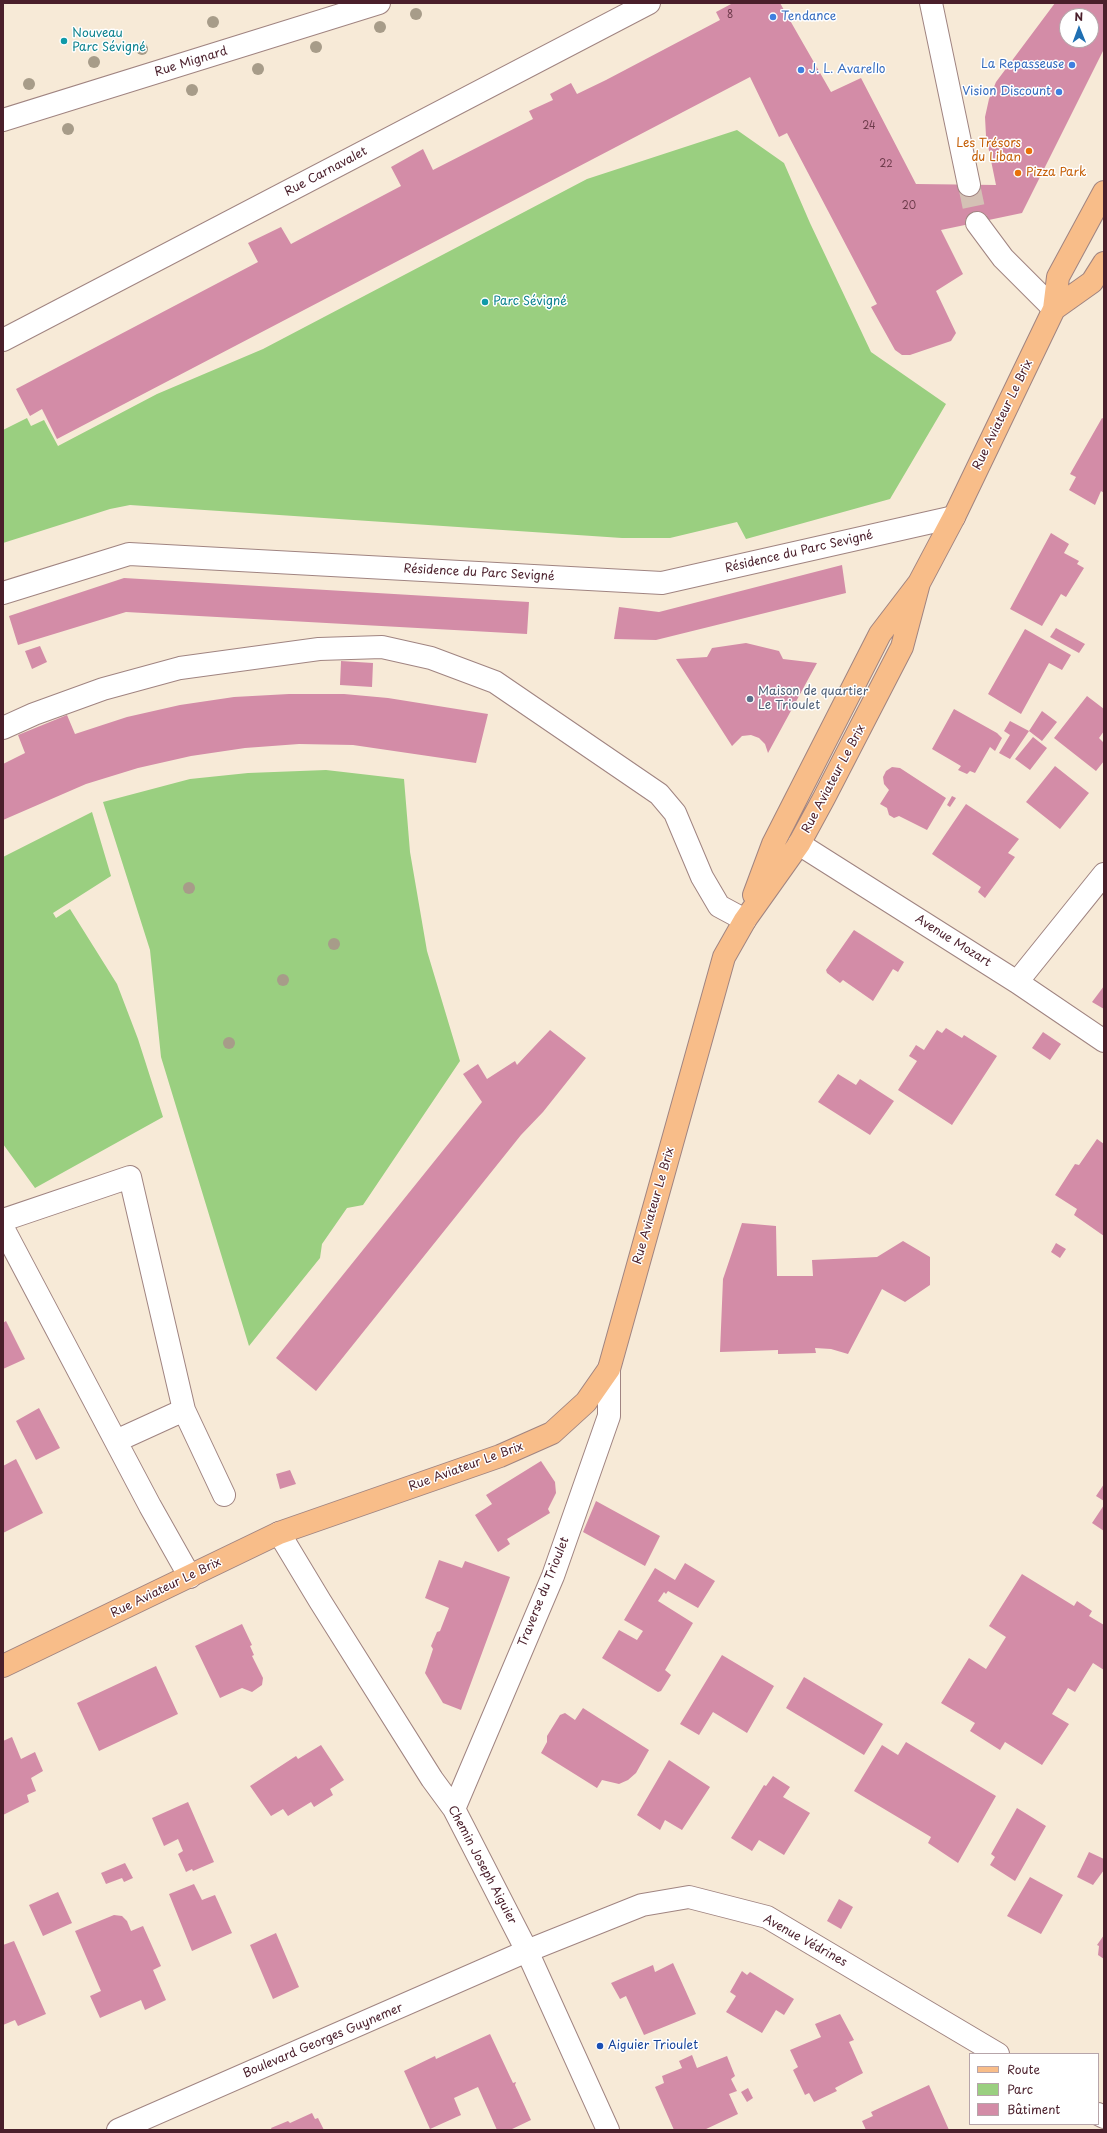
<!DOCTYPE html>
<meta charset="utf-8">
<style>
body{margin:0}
#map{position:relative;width:1107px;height:2133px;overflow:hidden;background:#f7ead7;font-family:"Playpen Sans",sans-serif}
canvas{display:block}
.frame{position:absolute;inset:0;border:4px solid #4a1f2b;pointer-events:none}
.legend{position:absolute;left:969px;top:2053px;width:130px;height:72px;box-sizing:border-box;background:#fff;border:1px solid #b7a5aa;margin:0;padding:5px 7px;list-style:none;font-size:12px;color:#4a1f2b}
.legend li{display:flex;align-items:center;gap:8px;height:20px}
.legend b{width:20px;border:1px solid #b7a5aa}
.north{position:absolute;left:1059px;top:8px;width:40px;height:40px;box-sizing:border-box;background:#fff;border:1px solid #b7a5aa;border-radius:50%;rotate:359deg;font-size:11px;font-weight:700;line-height:16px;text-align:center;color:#4a1f2b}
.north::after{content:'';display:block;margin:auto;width:14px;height:18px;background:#1f6fb2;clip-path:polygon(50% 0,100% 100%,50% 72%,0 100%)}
</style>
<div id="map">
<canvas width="1107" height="2133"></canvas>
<div class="frame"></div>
<ul class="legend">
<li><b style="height:5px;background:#f8bd89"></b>Route</li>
<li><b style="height:11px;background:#9acf80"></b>Parc</li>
<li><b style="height:11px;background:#d38ca7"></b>Bâtiment</li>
</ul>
<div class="north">N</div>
</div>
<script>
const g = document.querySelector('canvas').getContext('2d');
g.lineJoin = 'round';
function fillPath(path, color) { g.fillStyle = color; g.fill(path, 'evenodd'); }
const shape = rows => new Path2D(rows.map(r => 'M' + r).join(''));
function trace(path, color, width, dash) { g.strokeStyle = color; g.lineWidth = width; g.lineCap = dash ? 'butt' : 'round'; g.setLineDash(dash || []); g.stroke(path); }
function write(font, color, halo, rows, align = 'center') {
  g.font = font + ' "Playpen Sans",sans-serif'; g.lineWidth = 3; g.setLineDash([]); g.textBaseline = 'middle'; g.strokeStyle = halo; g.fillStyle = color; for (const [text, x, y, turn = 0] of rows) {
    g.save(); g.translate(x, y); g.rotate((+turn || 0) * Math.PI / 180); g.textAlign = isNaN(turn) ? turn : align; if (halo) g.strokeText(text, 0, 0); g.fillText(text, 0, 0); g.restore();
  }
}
fillPath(shape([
 [737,130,784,163,810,223,871,352,946,404,890,499,746,539,737,522,670,538,622,538,130,505,110,509,3,543,3,430,27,418,31,426,44,420,58,446,157,394,263,349,587,179],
 [326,770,404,779,410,852,427,951,460,1061,363,1205,347,1208,322,1244,320,1258,249,1346,161,1057,150,950,103,802,190,779,248,773],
 [92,812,111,876,53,913,56,918,70,909,117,984,138,1039,163,1117,35,1188,3,1144,3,857]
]), '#9acf80');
fillPath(shape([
 [733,3,780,3,831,92,861,78,916,184,996,185,986,136,985,117,989,99,996,82,1055,3,1104,3,1104,49,1022,213,941,230,963,274,936,291,956,333,951,341,910,355,902,355,895,350,871,307,877,304,787,133,779,137,750,77,57,439,42,409,30,416,16,389,258,262,248,243,281,227,291,244,401,186,391,167,423,149,433,170,533,119,529,111,553,100,550,94,571,83,577,94,606,80,720,20,716,12],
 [1067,16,1091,16,1091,40,1067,40],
 [1102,418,1104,419,1104,493,1101,491,1095,505,1069,490,1076,477,1070,474],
 [1051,533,1069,544,1064,553,1079,561,1077,564,1084,568,1066,597,1061,594,1042,626,1010,609],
 [842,565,846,593,656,640,614,639,619,607,659,612],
 [124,578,529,602,527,634,126,612,18,645,9,616],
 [1056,628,1085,644,1079,653,1050,637],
 [1025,629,1071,655,1062,670,1049,663,1021,714,988,694],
 [746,643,779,651,783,659,817,663,768,753,765,744,759,738,751,735,742,736,732,746,676,659,707,657,712,648],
 [40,646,47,662,32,669,25,651],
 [341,661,373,663,372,687,340,685],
 [289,694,344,694,388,698,488,714,476,763,353,745,299,744,245,748,191,756,138,768,86,784,3,820,3,764,25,753,18,735,67,715,75,734,127,717,180,705,234,697],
 [1087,696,1104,709,1104,731,1099,738,1104,743,1104,761,1096,771,1054,738],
 [954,709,997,733,1002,738,995,751,990,747,975,773,970,771,967,774,958,770,961,766,932,749],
 [1042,711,1057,722,1042,741,1029,731],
 [1010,721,1029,731,1010,759,999,753,1010,735,1004,731],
 [1033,737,1047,748,1030,770,1015,759],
 [1055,766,1089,793,1060,829,1026,802],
 [892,767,900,768,946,798,927,830,899,816,894,818,889,815,887,808,880,804,889,790,884,784,883,777,886,771],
 [952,796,956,798,950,807,947,805],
 [966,804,1019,839,1008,853,1015,857,985,898,978,892,981,887,932,854],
 [854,930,904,962,898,972,893,969,873,1001,843,980,840,983,827,973,826,970],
 [1104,986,1104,1009,1092,1002],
 [946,1028,962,1038,964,1035,997,1056,952,1125,898,1090,917,1061,909,1056,916,1045,924,1050,937,1030,942,1033],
 [550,1030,586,1058,543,1112,521,1135,316,1391,276,1358,482,1102,463,1074,478,1064,487,1079,515,1061,517,1065],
 [1043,1032,1061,1044,1050,1060,1032,1048],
 [838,1074,856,1085,860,1079,894,1101,870,1135,818,1102],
 [1097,1139,1104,1144,1104,1236,1074,1215,1077,1209,1055,1195,1075,1164,1079,1165],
 [742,1223,776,1226,777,1276,813,1276,812,1260,877,1257,903,1241,930,1257,930,1285,905,1302,882,1289,848,1354,831,1349,815,1348,816,1353,778,1354,778,1350,720,1352,723,1279],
 [1056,1243,1066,1249,1060,1258,1051,1252],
 [6,1321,25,1359,3,1369,3,1323],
 [39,1408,60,1448,36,1460,16,1421],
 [16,1459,43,1513,3,1533,3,1466],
 [541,1461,555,1482,556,1493,548,1509,550,1513,507,1539,510,1544,498,1552,475,1515,492,1504,486,1495],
 [290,1470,296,1484,280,1489,276,1474],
 [1104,1484,1104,1501,1096,1496],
 [596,1501,660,1536,645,1566,583,1532],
 [1104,1505,1104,1531,1092,1523],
 [439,1560,462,1568,465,1561,510,1577,461,1710,443,1703,425,1673,433,1649,431,1646,437,1632,440,1631,449,1608,425,1598],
 [685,1563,715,1581,698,1608,668,1591,666,1594,664,1592,658,1601,693,1623,665,1670,671,1675,661,1691,658,1692,602,1658,619,1630,637,1640,643,1631,624,1620,655,1568,675,1580],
 [1022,1574,1074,1606,1077,1601,1092,1611,1089,1616,1104,1625,1104,1670,1093,1663,1075,1692,1068,1688,1052,1714,1069,1724,1042,1765,1005,1742,1000,1750,970,1731,975,1723,941,1703,969,1658,986,1669,1006,1637,989,1626],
 [242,1624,252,1645,250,1646,254,1655,252,1656,263,1678,262,1685,252,1692,242,1688,220,1698,195,1646],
 [722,1655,774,1686,747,1733,713,1712,699,1735,680,1724],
 [156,1666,178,1714,99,1751,77,1703],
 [804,1677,883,1724,864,1755,786,1708],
 [583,1708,649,1750,636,1773,628,1780,619,1784,602,1780,597,1788,541,1753,547,1742,547,1736,560,1715,565,1713,575,1720],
 [12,1737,21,1759,35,1752,43,1771,31,1778,36,1791,27,1795,29,1802,3,1815,3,1741],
 [906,1742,996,1796,958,1863,928,1843,931,1837,854,1791,882,1745,898,1755],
 [321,1745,344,1780,330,1789,333,1795,314,1807,311,1802,288,1816,283,1809,271,1816,250,1786,296,1756,298,1759],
 [669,1760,710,1787,682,1830,665,1820,660,1830,637,1815],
 [773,1776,790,1787,783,1797,810,1813,784,1855,759,1840,752,1851,731,1838,764,1785,766,1786],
 [188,1802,214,1862,193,1871,192,1869,186,1872,178,1854,183,1851,178,1839,164,1846,152,1818],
 [1017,1808,1046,1826,1015,1881,990,1865,995,1857,991,1854],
 [1089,1852,1104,1859,1104,1870,1093,1885,1077,1877],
 [125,1863,133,1878,124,1882,122,1878,106,1884,101,1873],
 [1030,1877,1063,1895,1041,1934,1007,1916],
 [194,1884,202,1900,215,1895,232,1933,192,1951,169,1894],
 [58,1892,72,1923,43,1936,29,1905],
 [839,1899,853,1907,841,1929,827,1921],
 [114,1915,122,1916,127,1921,131,1931,143,1926,161,1966,153,1970,166,2000,145,2010,141,2000,100,2018,90,1996,101,1991,75,1931],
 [276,1933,299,1987,273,1999,250,1945],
 [1104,1935,1104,1959,1098,1955,1099,1946,1097,1945],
 [14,1941,46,2014,18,2026,15,2020,3,2025,3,1945],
 [673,1963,696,2014,644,2035,626,1996,620,1999,611,1983,653,1965,655,1972],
 [742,1971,747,1975,750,1972,794,1999,784,2015,776,2010,762,2033,726,2012,736,1996,730,1992],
 [840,2014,854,2040,849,2042,863,2073,835,2088,837,2091,814,2102,809,2093,805,2095,793,2070,798,2067,790,2050,821,2037,815,2024],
 [490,2034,513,2083,516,2082,515,2085,531,2120,510,2130,497,2130,478,2087,454,2098,461,2115,430,2129,404,2071,435,2056,436,2059],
 [692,2055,697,2068,727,2056,735,2076,731,2079,737,2091,729,2094,738,2114,704,2130,674,2130,655,2087,664,2083,662,2076,682,2068,679,2061],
 [929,2085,949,2130,866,2130,862,2121,873,2116,871,2112],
 [748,2088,753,2098,747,2102,741,2092],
 [312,2113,315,2119,318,2118,324,2130,272,2130,271,2128,288,2121,290,2123]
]), '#d38ca7');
trace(shape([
 [969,185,977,223]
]), '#d4c1b5', 22, [22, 11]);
const minor = shape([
 [931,3,969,185],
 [3,120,379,3],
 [977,223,1003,258,1054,309],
 [3,340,649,3],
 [3,593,129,554,662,583,954,517],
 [3,728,34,714,103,689,180,668,319,649,382,647,431,658,495,682,659,794,675,813,702,877,719,906,745,920],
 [799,844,1017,982,1104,1041],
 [1017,982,1104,874],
 [3,1220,130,1177,184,1410,224,1495],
 [3,1228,150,1506,190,1577],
 [116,1441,184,1410],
 [279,1533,320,1601,432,1779,454,1809,527,1951,608,2130],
 [454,1809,553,1576,609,1416,609,1369],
 [1098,2114,1104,2117],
 [118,2130,527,1951,642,1905,689,1897,767,1917,998,2054]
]);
const major = shape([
 [1054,309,1058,277,1104,192],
 [754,895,773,844,880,634,919,583,954,517,1054,309,1092,282,1104,263],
 [3,1666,279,1533,500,1456,552,1433,586,1402,609,1369,724,957,745,920,799,844,824,798,902,647,919,583]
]);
trace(minor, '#a08481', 24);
trace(major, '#a08481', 24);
trace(minor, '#fff', 22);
trace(major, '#f8bd89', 22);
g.fillStyle = '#a79c89';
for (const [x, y] of [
 [416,14],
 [213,22],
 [380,27],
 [316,47],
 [142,49],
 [94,62],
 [258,69],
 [29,84],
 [192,90],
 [68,129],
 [189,888],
 [334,944],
 [283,980],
 [229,1043]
]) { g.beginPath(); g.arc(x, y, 6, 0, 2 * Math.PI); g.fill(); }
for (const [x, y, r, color] of [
 [773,17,4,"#3f7fe0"],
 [64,41,4,"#0f9aa8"],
 [1072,65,4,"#3f7fe0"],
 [801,70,4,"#3f7fe0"],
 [1059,92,4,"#3f7fe0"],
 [1029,151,4,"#e8710a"],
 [1018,173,4,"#e8710a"],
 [485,302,4,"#0f9aa8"],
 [750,699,4,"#5c6f8a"],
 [600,2046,4,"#1a4fb4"]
]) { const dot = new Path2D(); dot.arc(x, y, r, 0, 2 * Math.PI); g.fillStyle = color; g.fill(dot); trace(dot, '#fff', 1.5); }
write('10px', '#6c3a4a', null, [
 ["8",730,15],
 ["24",869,126],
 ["22",886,164],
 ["20",909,206]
]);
write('12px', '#366cbe', '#fff', [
 ["Tendance",781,17],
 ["La Repasseuse",1064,65,"right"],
 ["J. L. Avarello",809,70],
 ["Vision Discount",1051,92,"right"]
], 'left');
write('12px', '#0d838f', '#fff', [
 ["Nouveau",72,34],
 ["Parc Sévigné",72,48],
 ["Parc Sévigné",493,302]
], 'left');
write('12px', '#4a1f2b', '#fff', [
 ["Rue Mignard",191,62,-17],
 ["Rue Carnavalet",326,172,-28],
 ["Rue Aviateur Le Brix",1003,415,-64],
 ["Résidence du Parc Sevigné",799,552,-13],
 ["Résidence du Parc Sevigné",479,573,3],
 ["Rue Aviateur Le Brix",834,779,-62],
 ["Avenue Mozart",953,941,32],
 ["Rue Aviateur Le Brix",654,1206,-74],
 ["Rue Aviateur Le Brix",466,1467,-20],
 ["Rue Aviateur Le Brix",166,1588,-26],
 ["Traverse du Trioulet",544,1592,-68],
 ["Chemin Joseph Aiguier",482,1865,62],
 ["Avenue Védrines",805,1941,29],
 ["Boulevard Georges Guynemer",323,2041,-23]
]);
write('12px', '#c56008', '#fff', [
 ["Les Trésors",1021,144],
 ["du Liban",1021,158],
 ["Pizza Park",1026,173,"left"]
], 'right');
write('12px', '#4e5e75', '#fff', [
 ["Maison de quartier",758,692],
 ["Le Trioulet",758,706]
], 'left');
write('12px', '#164399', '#fff', [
 ["Aiguier Trioulet",608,2046]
], 'left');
</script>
